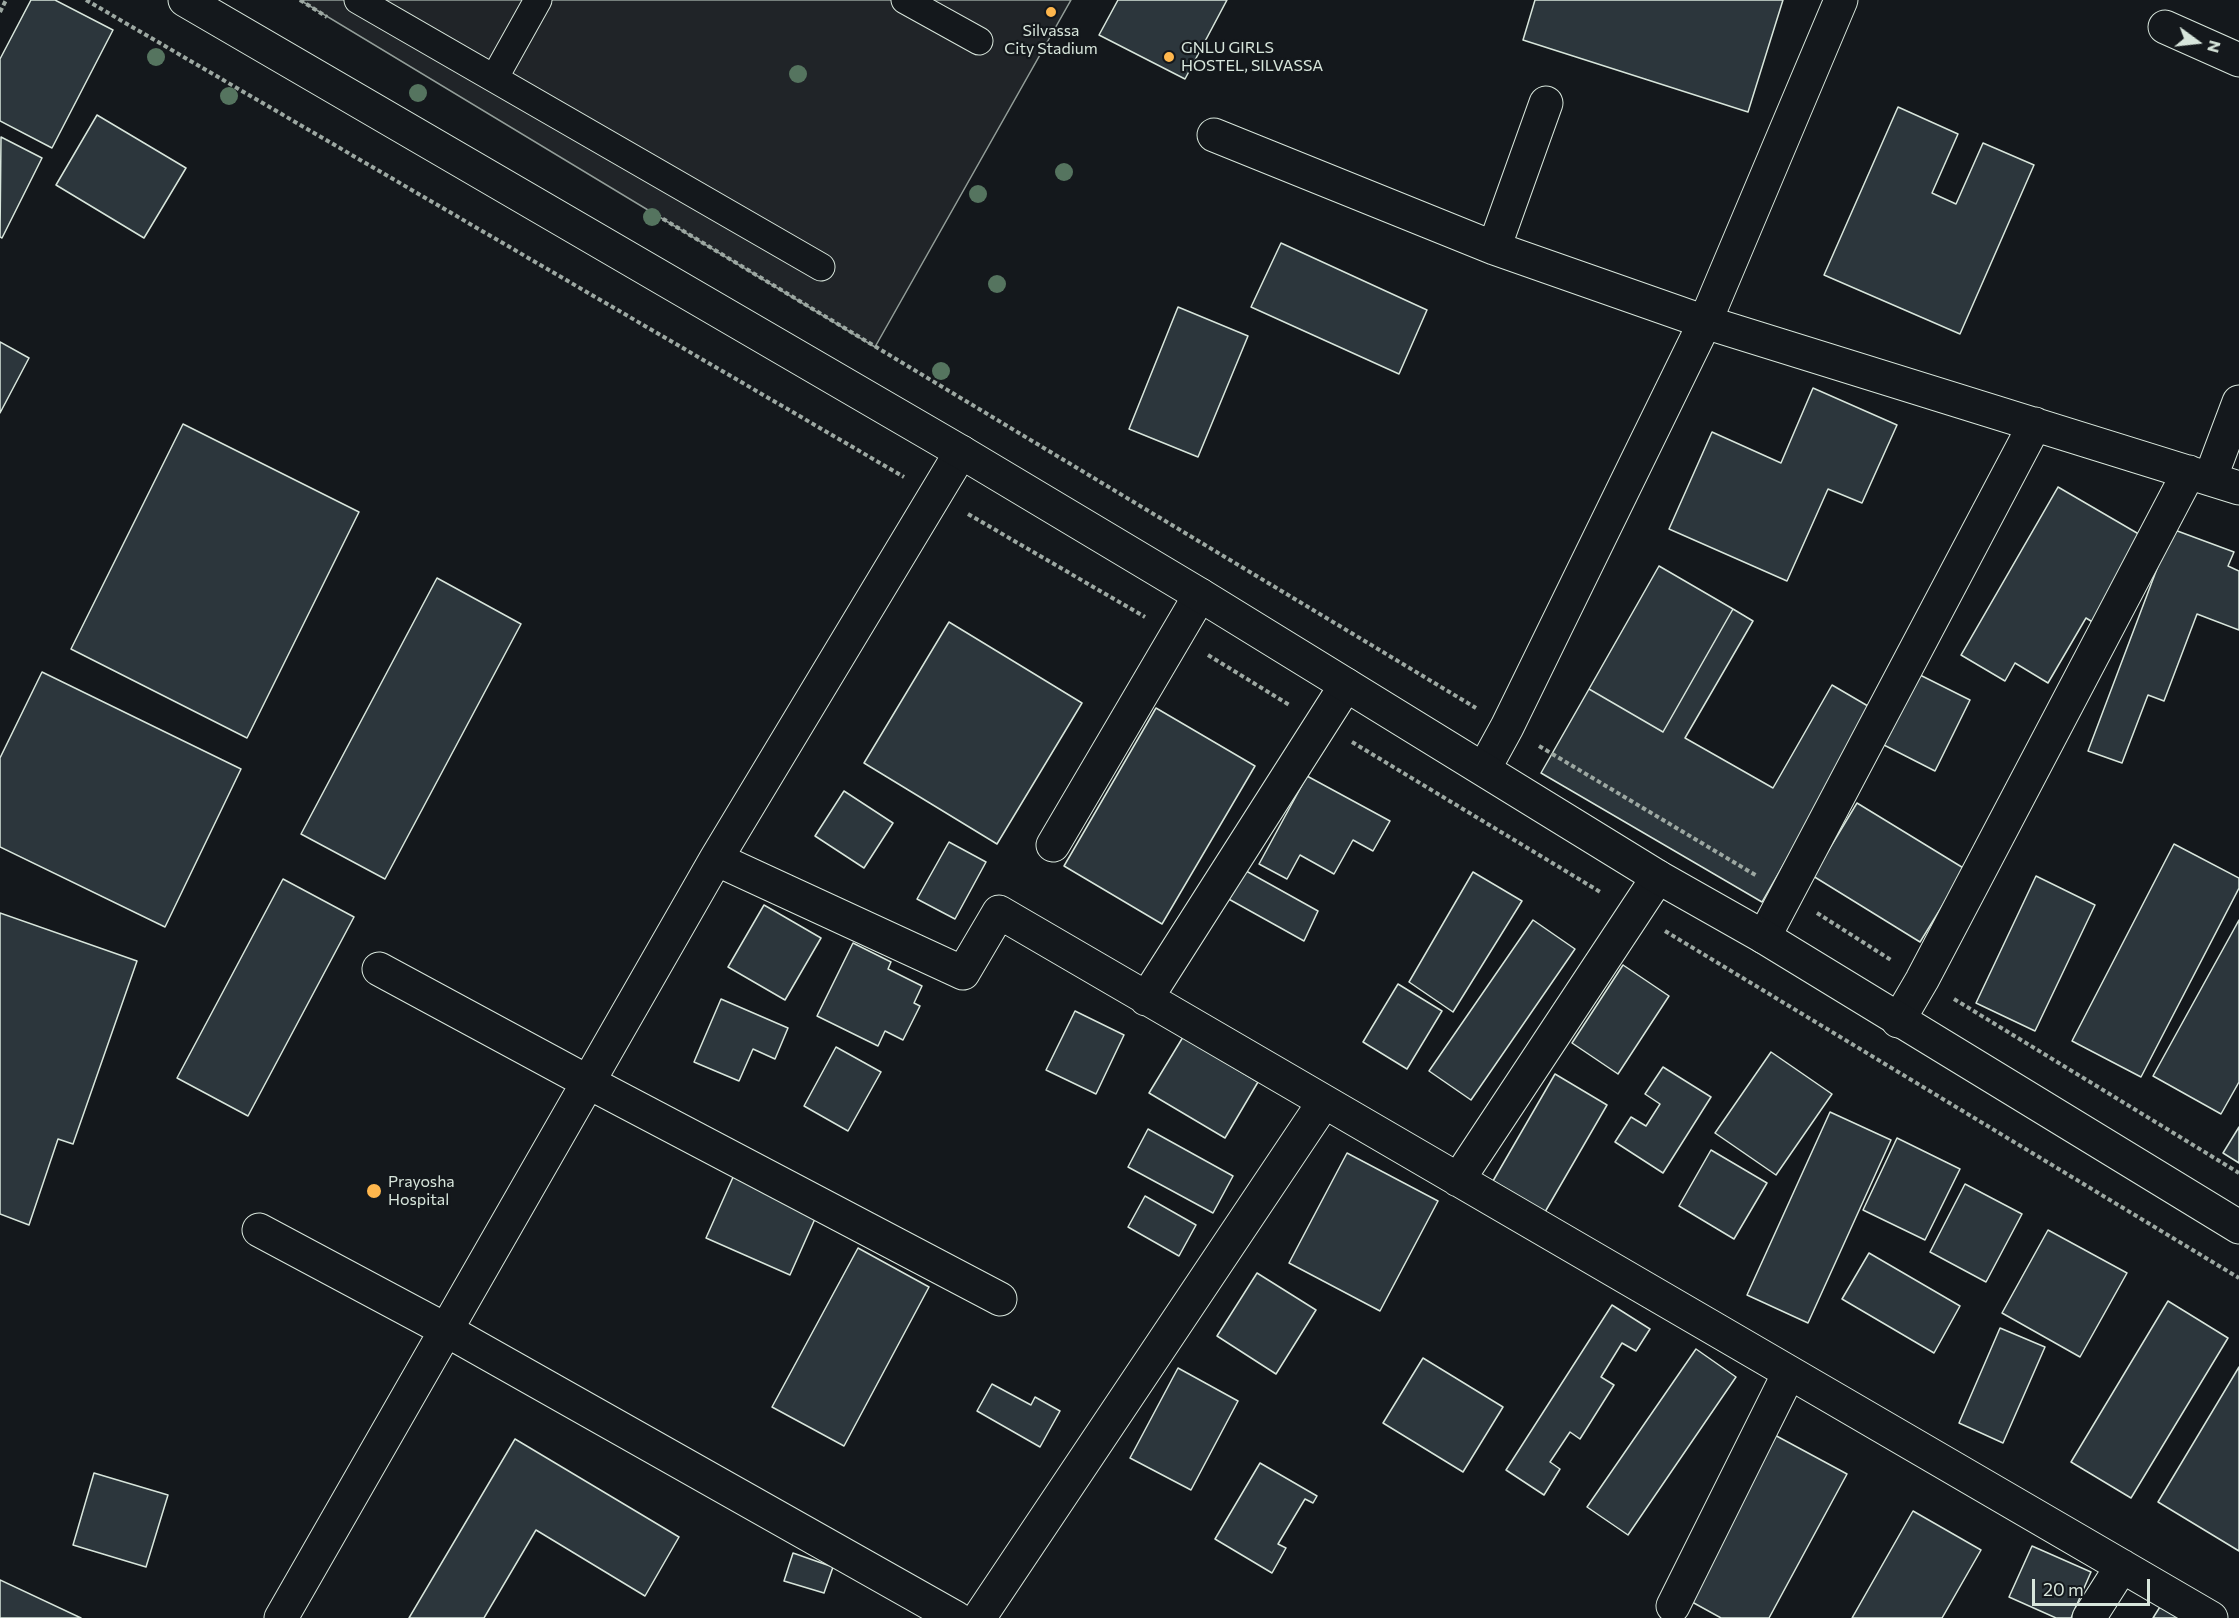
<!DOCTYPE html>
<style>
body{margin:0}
#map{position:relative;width:2239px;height:1618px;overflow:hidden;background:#14181c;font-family:Commissioner,sans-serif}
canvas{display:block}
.north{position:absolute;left:2167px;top:12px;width:60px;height:60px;-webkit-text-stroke:4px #14181c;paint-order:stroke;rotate:105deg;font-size:16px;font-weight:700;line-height:24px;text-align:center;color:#d8e6dc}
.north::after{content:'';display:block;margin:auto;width:21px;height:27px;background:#d8e6dc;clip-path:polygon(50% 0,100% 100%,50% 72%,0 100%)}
.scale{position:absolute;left:2032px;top:1579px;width:118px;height:27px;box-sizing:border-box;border:3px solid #d8e6dc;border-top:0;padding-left:8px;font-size:18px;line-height:21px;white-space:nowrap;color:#d8e6dc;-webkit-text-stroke:4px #14181c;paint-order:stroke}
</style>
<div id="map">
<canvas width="2239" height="1618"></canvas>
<div class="north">N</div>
<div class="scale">20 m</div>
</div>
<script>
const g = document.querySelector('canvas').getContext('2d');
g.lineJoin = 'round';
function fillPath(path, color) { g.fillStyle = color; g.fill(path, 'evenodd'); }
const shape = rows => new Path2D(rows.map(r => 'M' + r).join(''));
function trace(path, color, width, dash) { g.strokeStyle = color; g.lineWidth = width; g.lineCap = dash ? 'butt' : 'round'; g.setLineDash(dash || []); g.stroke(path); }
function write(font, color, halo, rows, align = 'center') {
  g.font = font + ' Commissioner,sans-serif'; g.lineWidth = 4.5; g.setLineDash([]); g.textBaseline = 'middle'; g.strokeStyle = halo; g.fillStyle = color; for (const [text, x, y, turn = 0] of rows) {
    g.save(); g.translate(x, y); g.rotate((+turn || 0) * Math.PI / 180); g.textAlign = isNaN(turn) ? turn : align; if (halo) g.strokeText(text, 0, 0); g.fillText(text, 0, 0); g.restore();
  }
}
const green = shape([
 [300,0,1071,0,875,347,300,0]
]);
fillPath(green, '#202428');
trace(green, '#939e99', 1.5);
const building = shape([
 [31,0,55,0,113,30,52,148,0,121,0,59,31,0],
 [1118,0,1227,0,1185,79,1099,35,1118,0],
 [1535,0,1783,0,1748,112,1523,40,1535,0],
 [1898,107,1958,134,1932,193,1956,204,1983,143,2034,165,1960,334,1824,275,1898,107],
 [97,115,186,168,144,238,56,185,97,115],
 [1,137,42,158,2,238,0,237,1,137],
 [1281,243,1427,310,1399,374,1251,307,1281,243],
 [1178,307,1248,336,1198,457,1129,429,1178,307],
 [0,342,29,358,0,413,0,342],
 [1813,388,1897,425,1862,503,1828,489,1787,581,1669,529,1712,432,1781,463,1813,388],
 [183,424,359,512,247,738,71,649,183,424],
 [2058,487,2149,540,2099,626,2086,618,2048,683,2015,663,2005,681,1961,655,2058,487],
 [2172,529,2234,552,2228,566,2239,571,2239,630,2197,614,2164,701,2148,695,2122,763,2088,751,2172,529],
 [1659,566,1733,609,1663,732,1589,689,1659,566],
 [437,578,521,624,385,879,301,834,437,578],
 [1733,609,1753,621,1685,738,1773,788,1832,685,1873,709,1762,902,1541,773,1589,689,1663,732,1733,609],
 [949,622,1082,703,997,844,864,763,949,622],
 [42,672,241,769,165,927,0,847,0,758,42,672],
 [1914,672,1970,700,1935,771,1880,743,1914,672],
 [1156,708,1255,766,1162,924,1064,866,1156,708],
 [1307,776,1390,821,1373,851,1353,840,1334,874,1300,855,1287,879,1259,864,1307,776],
 [844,791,893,823,864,868,815,836,844,791],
 [1857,803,1965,869,1920,942,1813,876,1857,803],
 [949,842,986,862,955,919,917,899,949,842],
 [2174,844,2239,878,2239,888,2141,1077,2072,1041,2174,844],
 [1239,867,1318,911,1304,941,1225,897,1239,867],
 [1473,872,1522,901,1453,1012,1409,982,1473,872],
 [2036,876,2095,905,2035,1031,1976,1003,2036,876],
 [283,879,354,917,248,1116,177,1078,283,879],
 [764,905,821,938,785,1000,728,967,764,905],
 [0,913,137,961,73,1144,58,1139,29,1225,0,1214,0,913],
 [1533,920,1575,949,1471,1100,1429,1071,1533,920],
 [2239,920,2239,1082,2221,1114,2153,1076,2239,920],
 [853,943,891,962,888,969,922,986,914,1003,920,1006,903,1040,885,1031,878,1046,817,1016,853,943],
 [1623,965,1669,996,1618,1074,1572,1043,1623,965],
 [1398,984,1442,1011,1407,1069,1363,1042,1398,984],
 [721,999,788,1028,775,1059,753,1049,739,1081,694,1062,721,999],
 [1075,1011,1124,1035,1096,1094,1046,1070,1075,1011],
 [1183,1037,1258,1082,1225,1138,1149,1093,1183,1037],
 [836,1047,881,1072,848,1131,804,1106,836,1047],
 [1771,1052,1832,1094,1776,1175,1715,1133,1771,1052],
 [1663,1067,1711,1097,1663,1173,1615,1142,1631,1117,1646,1126,1660,1104,1645,1094,1663,1067],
 [1555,1074,1607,1105,1545,1212,1493,1181,1555,1074],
 [1830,1112,1891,1140,1808,1323,1747,1295,1830,1112],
 [2239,1127,2239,1163,2223,1153,2239,1127],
 [1148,1129,1233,1176,1213,1213,1128,1167,1148,1129],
 [1897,1138,1960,1169,1925,1240,1863,1210,1897,1138],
 [1711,1150,1767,1183,1734,1239,1679,1206,1711,1150],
 [1347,1153,1438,1201,1380,1311,1289,1263,1347,1153],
 [734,1175,818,1212,790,1275,706,1238,734,1175],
 [1965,1184,2022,1214,1986,1282,1930,1252,1965,1184],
 [1145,1196,1196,1225,1179,1256,1128,1227,1145,1196],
 [2048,1230,2127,1273,2080,1357,2002,1313,2048,1230],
 [858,1248,929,1287,844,1446,772,1407,858,1248],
 [1869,1253,1960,1306,1934,1353,1842,1299,1869,1253],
 [1257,1273,1316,1310,1276,1374,1217,1336,1257,1273],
 [2168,1301,2228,1338,2131,1498,2071,1462,2168,1301],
 [1612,1305,1650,1329,1636,1351,1622,1343,1601,1377,1614,1385,1580,1439,1570,1432,1550,1462,1560,1469,1544,1495,1506,1470,1612,1305],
 [2000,1328,2045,1347,2003,1443,1959,1423,2000,1328],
 [1696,1349,1736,1377,1628,1535,1587,1507,1696,1349],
 [1423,1358,1503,1407,1463,1472,1383,1423,1423,1358],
 [2239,1367,2239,1551,2158,1502,2239,1367],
 [1178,1368,1238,1401,1191,1490,1130,1458,1178,1368],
 [992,1384,1031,1405,1035,1397,1060,1411,1040,1447,977,1411,992,1384],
 [1771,1433,1847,1474,1769,1618,1721,1618,1683,1597,1771,1433],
 [515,1439,679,1537,645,1596,536,1530,484,1618,409,1618,515,1439],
 [1260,1463,1317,1496,1313,1503,1305,1499,1278,1544,1286,1548,1272,1573,1215,1539,1260,1463],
 [94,1473,168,1495,146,1567,73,1545,94,1473],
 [1913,1511,1981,1550,1942,1618,1852,1618,1913,1511],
 [2032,1546,2091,1572,2071,1618,2056,1618,2009,1597,2032,1546],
 [793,1553,833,1567,824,1593,784,1581,793,1553],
 [0,1580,81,1618,0,1618,0,1580],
 [2163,1602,2191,1618,2153,1618,2163,1602]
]);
fillPath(building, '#2c363c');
trace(building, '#d8e6dc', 1.5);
const pedestrian = shape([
 [358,0,821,267],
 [905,0,979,41],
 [495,77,538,0]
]);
const minor = shape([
 [2165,27,2239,60],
 [1214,135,1494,248,1705,322,2239,488],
 [1494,248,1546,103],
 [2210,479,2239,402],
 [1484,769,1507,727,1705,322,1841,0],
 [1053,845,1200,595],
 [716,859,963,973,999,912,2211,1618],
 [1764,937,2035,424],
 [379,969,588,1082,1000,1299],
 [1146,999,1346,685],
 [1898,1021,1922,980,2189,472],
 [1458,1180,1658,877],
 [259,1230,446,1330,956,1618],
 [1673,1606,1789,1373],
 [281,1618,716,859,961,452],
 [979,1618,1324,1102],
 [2089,1618,2122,1566]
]);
const secondary = shape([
 [185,0,961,452,1200,595,1658,877,1764,937,2239,1227]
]);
trace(pedestrian, '#d8e6dc', 29);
trace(minor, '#d8e6dc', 35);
trace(secondary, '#d8e6dc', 35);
trace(shape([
 [86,0,904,477],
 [300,0,327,17],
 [0,12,6,0],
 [650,211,1476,708],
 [968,514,1145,617],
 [1208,655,1291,706],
 [1352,742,1602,893],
 [1539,746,1757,876],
 [1817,913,1891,960],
 [1665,931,2239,1278],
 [1954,999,2239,1173]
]), '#9da8a2', 4, [4.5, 3]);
trace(pedestrian, '#14181c', 27);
trace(minor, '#14181c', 33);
trace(secondary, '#14181c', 33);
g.fillStyle = '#55745f';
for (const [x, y] of [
 [156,57],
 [798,74],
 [418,93],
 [229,96],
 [1064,172],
 [978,194],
 [652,217],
 [997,284],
 [941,371]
]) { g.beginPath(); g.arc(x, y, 9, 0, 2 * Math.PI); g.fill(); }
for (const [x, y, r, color] of [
 [1051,12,6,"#ffb74d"],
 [1169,57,6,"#ffb74d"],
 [374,1191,8,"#ffb74d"]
]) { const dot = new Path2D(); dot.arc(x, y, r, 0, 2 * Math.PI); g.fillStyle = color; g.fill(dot); trace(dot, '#14181c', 2); }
write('16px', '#d8e6dc', '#14181c', [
 ["Silvassa",1051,31,"center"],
 ["City Stadium",1051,49,"center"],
 ["GNLU GIRLS",1181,48],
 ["HOSTEL, SILVASSA",1181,66],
 ["Prayosha",388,1182],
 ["Hospital",388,1200]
], 'left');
</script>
